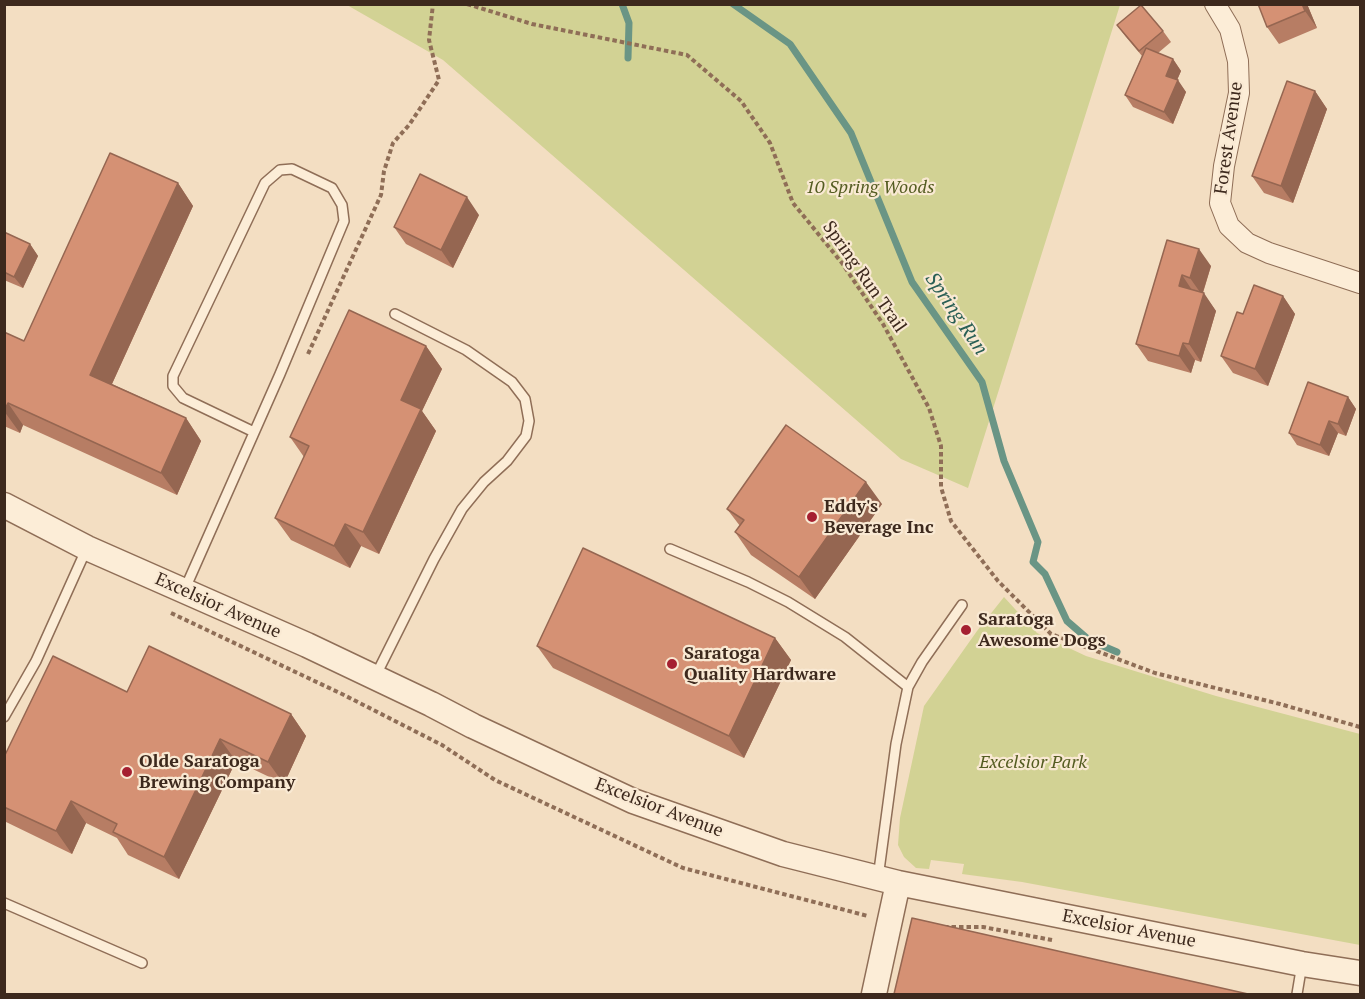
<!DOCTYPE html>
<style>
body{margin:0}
#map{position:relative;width:1365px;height:999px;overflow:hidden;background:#f3dec2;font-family:"PT Serif",serif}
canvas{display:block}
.frame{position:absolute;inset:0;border:6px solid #3d291d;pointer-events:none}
</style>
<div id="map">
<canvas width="1365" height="999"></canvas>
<div class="frame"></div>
</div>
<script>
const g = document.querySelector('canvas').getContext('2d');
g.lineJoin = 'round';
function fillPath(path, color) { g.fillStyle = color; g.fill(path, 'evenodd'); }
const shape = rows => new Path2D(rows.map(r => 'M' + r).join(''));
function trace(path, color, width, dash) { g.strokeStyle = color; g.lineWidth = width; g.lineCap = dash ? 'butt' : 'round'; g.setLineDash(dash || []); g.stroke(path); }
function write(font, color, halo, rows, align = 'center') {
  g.font = font + ' "PT Serif",serif'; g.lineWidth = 4.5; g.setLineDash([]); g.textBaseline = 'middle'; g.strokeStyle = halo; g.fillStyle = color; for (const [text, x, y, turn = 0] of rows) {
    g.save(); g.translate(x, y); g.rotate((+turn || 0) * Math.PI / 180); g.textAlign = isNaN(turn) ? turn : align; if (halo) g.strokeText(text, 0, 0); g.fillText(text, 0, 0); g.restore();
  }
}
fillPath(shape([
 [347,5,1120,5,968,488,901,459,443,60],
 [1004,597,1037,633,1086,656,1216,696,1360,734,1360,945,1022,882,962,874,964,864,931,860,929,869,916,868,904,857,898,845,900,818,924,706,977,631]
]), '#d2d294');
trace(shape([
 [622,4,629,23,628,58],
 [733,4,790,44,851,133,912,282,982,382,1004,461,1038,542,1033,562,1045,574,1067,621,1089,640,1117,652]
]), '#6a9585', 7);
const service = shape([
 [670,549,748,582,788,602,845,637,908,687],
 [184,591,280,374,344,221,342,205,332,188,292,169,280,170,265,183,173,376,173,386,183,398,254,432],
 [375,677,434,559,462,509,484,482,507,461,526,436,529,421,525,399,512,382,466,350,395,314],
 [4,717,36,661,86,550],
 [878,878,896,744,908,687,922,662,962,605],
 [4,903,142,963],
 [1297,994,1302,964]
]);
const minor = shape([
 [1215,4,1230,29,1238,61,1239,93,1224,166,1220,203,1229,226,1247,243,1269,253,1360,283]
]);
const tertiary = shape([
 [4,505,87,548,307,645,431,704,473,726,633,801,783,854,898,883,1302,964,1360,973],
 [874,994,898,883]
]);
trace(service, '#8f6e57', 12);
trace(minor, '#8f6e57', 22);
trace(tertiary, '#8f6e57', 27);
trace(shape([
 [467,4,532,24,687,55,741,101,770,143,793,203,842,263,883,324,929,408,941,446,941,487,951,521,998,581,1051,634,1155,673,1280,704,1360,727],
 [308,354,381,195,384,171,393,143,409,125,439,80,429,40,433,4],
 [171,613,344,695,442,745,495,780,683,868,868,916],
 [944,927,983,927,1052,940]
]), '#8f6e57', 4, [4.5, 3]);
trace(service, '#fcedd7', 9);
trace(minor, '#fcedd7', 20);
trace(tertiary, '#fcedd7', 24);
fillPath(shape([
 [1307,4,1317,28,1279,44,1267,27],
 [1117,25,1163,31,1171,42,1158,53,1173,59,1181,71,1177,80,1186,92,1173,124,1133,107,1125,95,1142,56,1126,37],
 [1315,91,1327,109,1293,203,1264,193,1252,176],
 [178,183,193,206,112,384,186,418,201,441,177,495,23,425,20,433,4,426,4,332,24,341],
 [479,215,453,268,406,244,394,227],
 [4,232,30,244,38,256,23,288,4,280],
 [1167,240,1211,266,1203,293,1216,311,1201,362,1195,360,1191,373,1148,361,1136,344],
 [1283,296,1295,314,1268,386,1233,373,1221,356,1243,314],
 [426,346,442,369,422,411,436,431,379,554,361,546,350,568,291,540,275,518,304,457,290,437],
 [1348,397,1356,409,1346,436,1338,433,1329,456,1297,445,1289,433],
 [882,504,815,599,751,555,735,532,740,526,727,509],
 [775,638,791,660,744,758,553,668,537,646],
 [127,692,291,714,306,736,284,784,236,761,179,879,128,855,117,838,86,823,72,854,4,821,4,757]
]), '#b77d64');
fillPath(shape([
 [1302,4,1307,4,1317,28,1305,11],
 [1173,59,1181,71,1174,87,1166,76],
 [1178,80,1186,92,1173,124,1164,112],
 [1315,91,1327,109,1293,203,1281,186],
 [178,183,193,206,106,397,90,375],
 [467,197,479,215,453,268,441,250],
 [30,244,38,256,23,288,14,277],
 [1199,249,1211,266,1202,295,1190,278],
 [1182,275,1194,293,1179,286],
 [1204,293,1216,311,1201,362,1189,344],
 [1283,296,1295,314,1268,386,1255,369],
 [1183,343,1195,360,1191,373,1179,356],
 [426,346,442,369,422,411,436,431,379,554,363,532,401,400],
 [1348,397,1356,409,1346,436,1338,424],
 [8,403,23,425,20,433,4,411],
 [186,418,201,441,177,495,161,473],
 [1329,421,1338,433,1329,456,1320,445],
 [866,482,882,504,815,599,799,577],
 [345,524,361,546,350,568,334,546],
 [775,638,791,660,744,758,729,736],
 [291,714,306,736,284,784,268,762],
 [220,739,236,761,179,879,164,857],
 [71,801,86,823,72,854,56,831]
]), '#956651');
const building = shape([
 [1258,4,1302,4,1305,11,1267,27,1258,4],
 [1141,5,1163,31,1139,51,1117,25,1141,5],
 [1146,48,1173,59,1166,76,1178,80,1164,112,1125,95,1146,48],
 [1287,81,1315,91,1281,186,1252,176,1287,81],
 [110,153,178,183,90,375,186,418,161,473,8,403,4,411,4,332,24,341,110,153],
 [420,174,467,197,441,250,394,227,420,174],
 [4,232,30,244,14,277,4,272,4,232],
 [1167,240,1199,249,1190,278,1182,275,1179,286,1204,293,1189,344,1183,343,1179,356,1136,344,1167,240],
 [1254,285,1283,296,1255,369,1221,356,1237,312,1243,314,1254,285],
 [349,310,426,346,401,400,421,409,363,532,345,524,334,546,275,518,309,446,290,437,349,310],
 [1308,382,1348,397,1338,424,1329,421,1320,445,1289,433,1308,382],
 [786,425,866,482,799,577,735,532,744,520,727,509,786,425],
 [583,548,775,638,729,736,537,646,583,548],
 [149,646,291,714,268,762,220,739,164,857,113,832,117,824,71,801,56,831,4,807,4,757,53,656,127,692,149,646],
 [912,918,1248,994,894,994,912,918]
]);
fillPath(building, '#d59174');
trace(building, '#956651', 1.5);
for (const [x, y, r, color] of [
 [812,517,6,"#a52031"],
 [966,630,6,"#a52031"],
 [672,664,6,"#a52031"],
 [127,772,6,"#a52031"]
]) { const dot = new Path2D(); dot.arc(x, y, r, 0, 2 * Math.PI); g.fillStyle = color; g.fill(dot); trace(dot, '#f9e9d3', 2); }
write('18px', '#3d291d', '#f9e9d3', [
 ["Forest Avenue",1229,138,-82],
 ["Spring Run Trail",864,277,55],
 ["Excelsior Avenue",218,606,24],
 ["Excelsior Avenue",659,808,21],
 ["Excelsior Avenue",1129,929,11]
]);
write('italic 18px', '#545c21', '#f9e9d3', [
 ["10 Spring Woods",870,188],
 ["Excelsior Park",1033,763]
]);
write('bold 18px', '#3d291d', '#f9e9d3', [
 ["Eddy's",824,507],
 ["Beverage Inc",824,528],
 ["Saratoga",978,620],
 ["Awesome Dogs",978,641],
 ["Saratoga",684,654],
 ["Quality Hardware",684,675],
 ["Olde Saratoga",139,762],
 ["Brewing Company",139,783]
], 'left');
write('italic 20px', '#2a5f55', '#f9e9d3', [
 ["Spring Run",956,314,56]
]);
</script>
